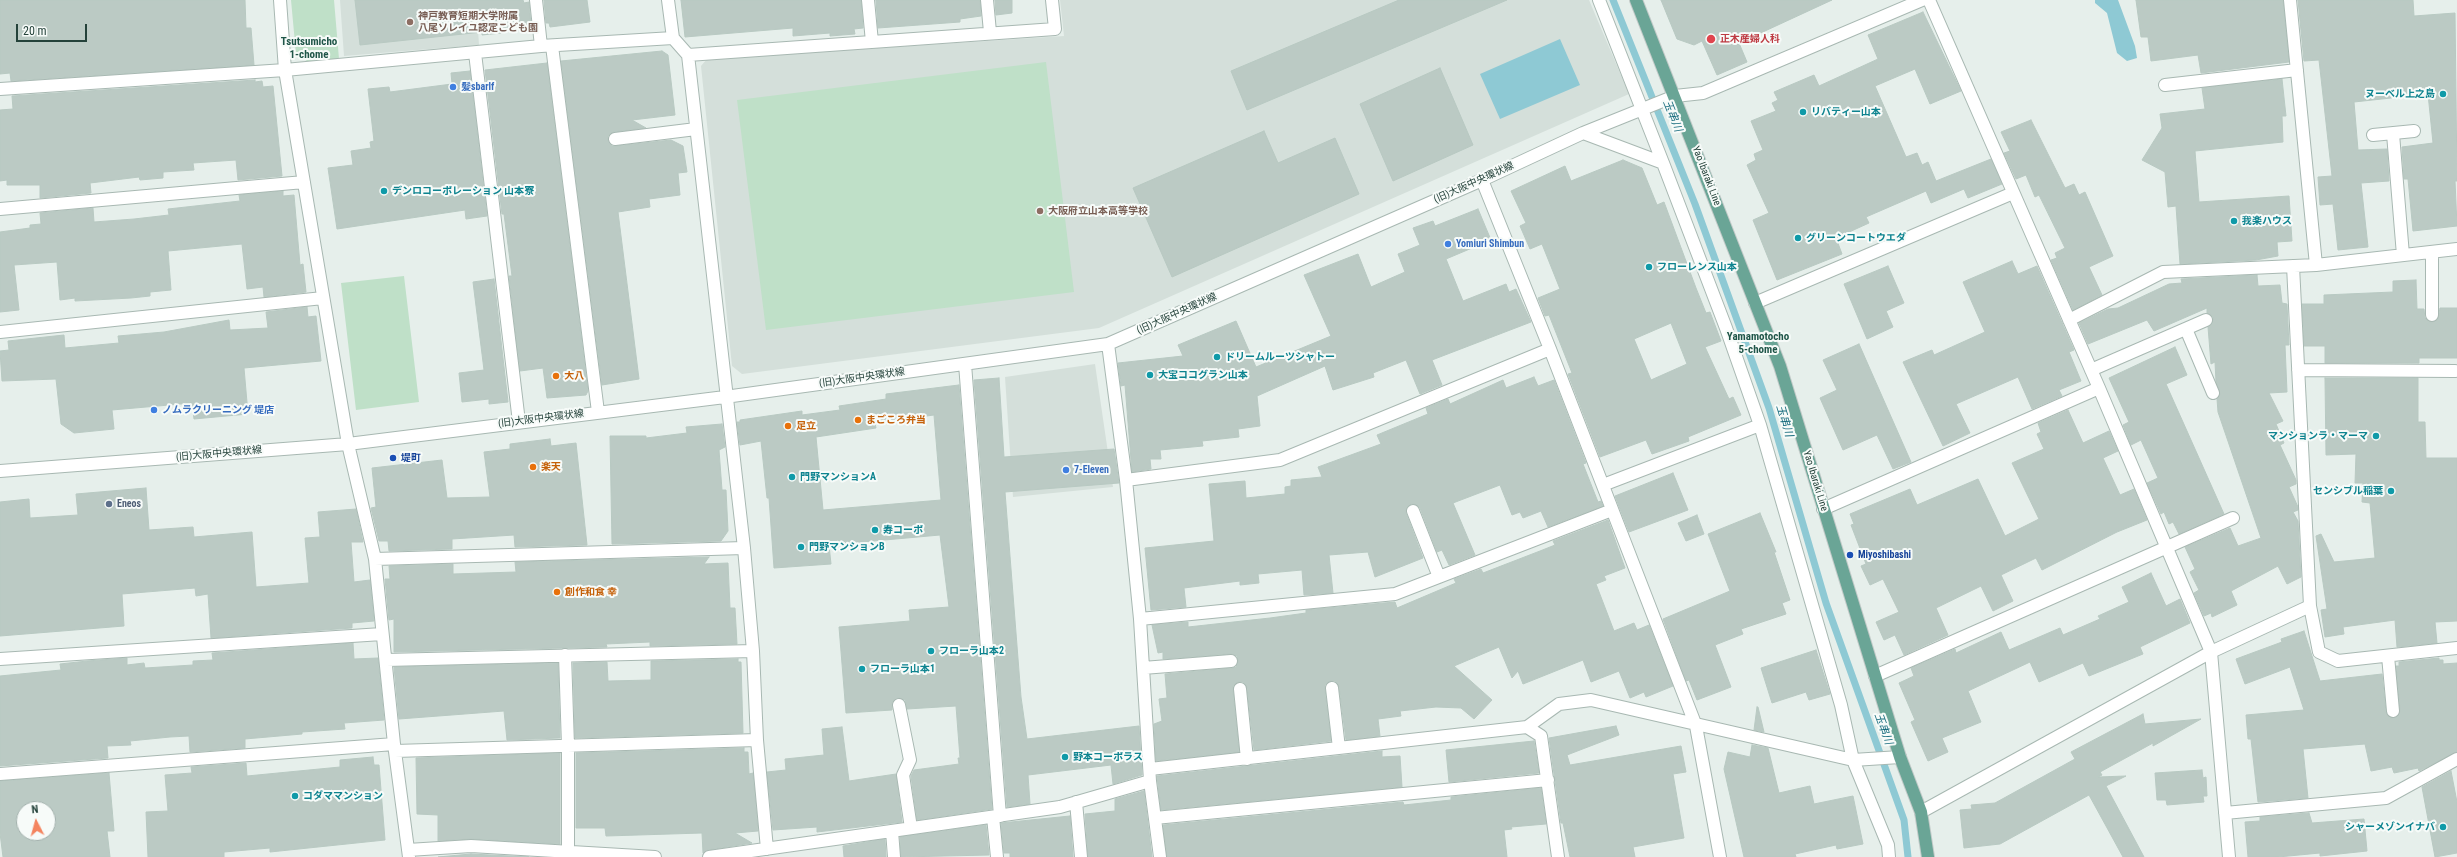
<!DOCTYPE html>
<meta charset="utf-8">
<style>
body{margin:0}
#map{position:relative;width:2457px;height:857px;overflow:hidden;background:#e6efeb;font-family:"Roboto Condensed",sans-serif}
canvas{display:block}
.north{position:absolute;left:16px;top:801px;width:40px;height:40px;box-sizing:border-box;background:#f7fbf9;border:1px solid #a3b1ad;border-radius:50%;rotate:354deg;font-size:11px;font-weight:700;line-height:16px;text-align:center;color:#24423a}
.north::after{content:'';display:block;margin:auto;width:14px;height:18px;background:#f4845f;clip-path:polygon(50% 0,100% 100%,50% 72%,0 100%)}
.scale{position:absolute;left:16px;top:24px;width:71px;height:18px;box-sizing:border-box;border:2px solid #24423a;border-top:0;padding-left:5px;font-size:12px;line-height:14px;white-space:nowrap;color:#24423a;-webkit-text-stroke:3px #f7fbf9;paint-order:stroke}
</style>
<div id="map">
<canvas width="2457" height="857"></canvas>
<div class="north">N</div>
<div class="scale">20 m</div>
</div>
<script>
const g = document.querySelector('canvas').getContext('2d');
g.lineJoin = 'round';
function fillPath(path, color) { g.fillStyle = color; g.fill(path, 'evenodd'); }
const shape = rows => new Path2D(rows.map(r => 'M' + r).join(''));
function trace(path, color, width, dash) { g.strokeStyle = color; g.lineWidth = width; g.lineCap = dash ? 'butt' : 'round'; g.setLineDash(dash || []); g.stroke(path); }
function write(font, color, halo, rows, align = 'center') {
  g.font = font + ' "Roboto Condensed","Noto Sans JP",sans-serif'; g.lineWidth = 4; g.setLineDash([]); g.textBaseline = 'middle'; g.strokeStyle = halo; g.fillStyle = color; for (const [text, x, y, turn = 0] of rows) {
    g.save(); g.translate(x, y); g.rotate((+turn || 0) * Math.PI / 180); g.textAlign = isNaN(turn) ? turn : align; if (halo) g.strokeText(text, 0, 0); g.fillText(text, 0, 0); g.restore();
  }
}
fillPath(shape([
 [340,0,476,0,479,45,344,56],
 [1060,0,1589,0,1629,94,1099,328,742,374,732,366,701,66,707,59,1064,36],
 [1095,364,1113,487,1013,497,1005,377]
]), '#d4dfda');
fillPath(shape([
 [291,0,334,0,339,59,307,61,296,54],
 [1046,62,1074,292,766,330,737,100],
 [404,276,419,402,356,410,341,283]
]), '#bfe0c8');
fillPath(shape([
 [2095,0,2118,0,2135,46,2137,58,2127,61,2117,53,2107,13,2095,3],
 [1560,39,1580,85,1500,119,1480,74]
]), '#8ec9d4');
trace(shape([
 [1613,0,1695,204,1769,408,1826,603,1904,820,1908,857]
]), '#8ec9d4', 7);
const building = shape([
 [0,0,245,0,246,28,251,28,254,65,11,81,10,73,0,74,0,0],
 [355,0,523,0,524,3,529,2,531,25,501,28,501,33,482,35,482,32,360,45,355,0],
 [544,0,587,0,590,22,550,27,549,23,546,23,544,0],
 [681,0,861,0,863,28,854,29,855,34,830,36,830,33,793,36,793,28,685,37,681,0],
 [876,0,980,0,981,16,960,19,960,22,878,28,876,0],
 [995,0,1012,0,1012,13,996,15,995,0],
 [1399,0,1507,0,1247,110,1231,71,1399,0],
 [1661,0,1832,0,1739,43,1747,62,1717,75,1702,41,1694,45,1677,39,1661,0],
 [2136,0,2283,0,2289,62,2201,73,2198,55,2151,61,2148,37,2141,37,2136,0],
 [2298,0,2413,0,2414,16,2455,13,2457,181,2455,181,2457,226,2413,231,2408,179,2404,179,2402,147,2433,143,2428,94,2354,102,2358,150,2387,149,2389,181,2361,183,2368,247,2338,250,2333,204,2320,205,2318,177,2332,176,2319,60,2304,61,2298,0],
 [1923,12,1961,91,1930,104,1915,69,1875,86,1906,157,1917,153,1922,165,1928,162,1936,181,1991,159,2002,184,1968,198,1964,189,1931,203,1926,191,1866,217,1869,223,1836,238,1842,254,1777,280,1753,220,1769,213,1747,165,1756,160,1754,154,1763,150,1751,121,1776,111,1772,103,1778,100,1774,92,1814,75,1819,86,1878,59,1868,35,1923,12],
 [662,51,668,55,675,115,632,120,646,128,614,132,608,136,608,140,612,146,616,146,671,140,683,146,687,172,678,173,680,195,649,199,650,207,618,212,639,379,602,385,561,61,662,51],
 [547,63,588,391,586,395,547,398,543,368,520,371,509,276,512,276,504,214,502,214,485,70,547,63],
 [1440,68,1473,145,1393,181,1360,104,1440,68],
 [470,71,487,216,466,219,465,210,337,229,328,168,353,165,351,151,371,148,370,142,374,141,368,89,389,87,390,92,452,84,451,73,470,71],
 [2282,79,2286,116,2282,116,2283,142,2195,151,2199,202,2289,196,2292,241,2277,242,2278,256,2256,260,2180,264,2176,206,2168,207,2165,172,2142,160,2162,128,2160,114,2205,109,2202,88,2282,79],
 [255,80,255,82,262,81,263,87,273,86,282,176,238,180,236,160,193,163,194,170,163,172,163,178,140,180,139,177,90,183,91,193,40,198,40,185,7,185,7,180,0,181,0,110,13,109,12,96,255,80],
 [2031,120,2065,188,2074,184,2079,195,2085,192,2113,256,2089,267,2102,295,2073,310,2051,260,2057,258,2055,253,2065,248,2039,195,2035,197,2026,175,2016,179,2004,153,2010,151,2001,132,2031,120],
 [1264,131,1278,163,1335,138,1359,194,1172,277,1133,188,1264,131],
 [1623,160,1642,168,1657,205,1664,202,1696,288,1706,313,1710,312,1721,341,1705,347,1729,399,1733,397,1741,415,1688,437,1689,441,1652,454,1646,440,1600,457,1568,374,1572,373,1549,315,1545,316,1538,298,1560,289,1542,244,1530,249,1520,226,1526,223,1511,191,1565,166,1571,181,1623,160],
 [1671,323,1687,364,1651,380,1634,339,1671,323],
 [283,191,283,196,294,195,300,265,303,264,306,292,264,297,263,287,247,289,242,244,168,251,171,290,150,292,150,296,131,298,75,301,75,298,60,300,57,262,14,265,19,310,0,312,0,232,30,228,30,225,41,224,40,213,93,208,94,222,134,219,169,215,168,209,240,201,239,195,283,191],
 [1478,209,1491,240,1446,259,1463,301,1506,284,1509,292,1516,289,1531,322,1432,360,1442,385,1420,394,1406,360,1373,373,1374,377,1333,390,1325,366,1257,396,1260,426,1238,429,1239,437,1202,441,1203,446,1160,450,1161,459,1150,459,1151,469,1132,472,1125,385,1121,386,1118,363,1183,356,1178,345,1236,321,1256,367,1331,336,1304,275,1358,254,1371,287,1405,272,1398,254,1420,245,1413,228,1433,221,1435,226,1478,209],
 [2012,261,2018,274,2037,266,2074,350,2069,352,2081,381,2059,390,2062,396,2032,409,2018,377,1956,404,1970,433,1943,446,1903,362,1932,350,1934,355,1985,332,1963,282,2012,261],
 [1888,266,1904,303,1886,311,1893,327,1867,339,1844,284,1888,266],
 [2257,275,2258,286,2280,285,2282,303,2287,304,2289,345,2285,345,2287,392,2269,393,2283,421,2276,424,2284,443,2280,445,2296,480,2296,484,2289,487,2298,507,2298,510,2293,512,2298,521,2301,577,2287,584,2278,566,2231,591,2237,605,2212,617,2211,613,2204,616,2194,593,2199,590,2190,572,2195,569,2185,547,2230,528,2238,546,2261,538,2218,412,2217,399,2220,394,2216,382,2215,362,2211,364,2208,327,2212,324,2213,317,2207,313,2207,308,2154,331,2147,320,2088,344,2079,323,2108,309,2118,308,2169,284,2182,283,2181,279,2257,275],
 [494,279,508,402,489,404,489,399,462,402,459,373,484,370,473,282,494,279],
 [2416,280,2417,309,2424,309,2425,318,2428,321,2432,322,2438,319,2440,308,2457,308,2457,358,2419,358,2419,363,2325,363,2325,346,2304,346,2302,304,2324,304,2324,295,2393,292,2393,281,2416,280],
 [307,307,308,317,316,316,321,361,244,368,248,414,194,419,192,403,112,410,114,429,74,433,61,424,56,379,2,381,0,351,9,350,8,341,64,335,65,348,119,343,118,336,164,332,229,320,230,330,268,328,266,312,307,307],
 [1859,344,1911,462,1893,469,1877,435,1843,450,1820,398,1837,390,1823,360,1859,344],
 [2175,347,2187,375,2166,384,2224,514,2179,534,2173,522,2169,524,2164,512,2161,514,2147,483,2158,478,2141,440,2131,445,2123,425,2129,422,2109,378,2175,347],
 [1534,377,1538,386,1554,380,1586,463,1583,464,1598,502,1601,501,1603,506,1548,527,1541,511,1523,518,1520,512,1512,515,1500,485,1453,503,1475,555,1449,565,1442,550,1437,552,1420,508,1414,504,1411,504,1407,507,1406,513,1423,558,1375,577,1368,552,1329,555,1333,593,1304,595,1302,570,1258,574,1259,583,1240,585,1240,581,1184,588,1186,607,1151,610,1145,548,1214,541,1209,484,1245,481,1246,498,1285,494,1285,487,1291,486,1291,480,1322,477,1318,467,1381,444,1377,435,1428,414,1426,408,1448,399,1450,404,1503,380,1506,388,1534,377],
 [999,378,1004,457,1114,449,1119,483,1005,492,1021,697,1027,739,1139,726,1142,775,1113,784,1111,765,1028,775,1030,804,1007,807,974,380,999,378],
 [2325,378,2418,378,2418,422,2425,422,2426,458,2457,458,2457,621,2435,622,2437,643,2397,647,2395,620,2343,627,2344,634,2325,637,2321,610,2327,609,2316,536,2321,534,2334,562,2375,558,2370,503,2362,502,2363,483,2355,483,2356,454,2326,455,2325,378],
 [959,385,992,809,917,820,911,776,914,770,959,764,958,758,960,758,956,706,907,709,905,700,898,698,892,702,892,710,846,713,839,627,910,621,909,610,949,607,940,535,829,545,831,564,774,568,769,498,767,498,761,441,740,445,737,422,740,422,740,420,802,411,802,415,840,410,839,406,886,399,886,394,959,385],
 [934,415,941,500,823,510,816,437,876,428,875,423,934,415],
 [2068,410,2083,443,2109,431,2118,451,2103,458,2120,495,2134,489,2147,520,2117,532,2042,570,2036,558,2001,575,2013,601,1993,611,1981,586,1936,608,1948,635,1904,655,1895,635,1884,640,1876,622,1899,612,1883,579,1870,585,1861,566,1866,564,1851,525,1854,524,1850,514,1910,489,1917,505,1978,479,2005,536,2039,519,2012,463,2044,449,2037,434,2041,432,2038,423,2068,410],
 [722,424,725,447,719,450,722,490,726,490,728,531,721,541,612,544,610,436,646,436,646,438,687,433,686,427,722,424],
 [550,439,551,446,576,443,587,545,515,547,514,535,452,539,452,549,389,551,388,541,379,541,371,508,376,507,372,468,442,460,447,498,490,497,484,452,510,449,510,444,550,439],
 [1673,473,1688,510,1629,532,1615,496,1673,473],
 [146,488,149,530,193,527,194,537,252,532,256,587,309,583,305,538,320,537,318,512,356,509,363,542,351,542,354,582,370,580,374,621,352,623,352,628,211,638,208,594,196,596,195,588,122,594,124,626,0,636,0,502,29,499,30,518,78,515,76,494,146,488],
 [1760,513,1776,552,1774,552,1790,600,1782,603,1786,614,1741,629,1743,634,1715,645,1731,687,1697,700,1689,680,1686,681,1663,619,1730,591,1708,534,1760,513],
 [1697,515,1704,534,1686,541,1678,523,1697,515],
 [1608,520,1625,568,1604,576,1606,580,1596,584,1614,631,1634,623,1637,630,1649,625,1673,686,1646,697,1644,692,1630,698,1619,671,1591,682,1583,660,1523,684,1518,671,1512,678,1499,647,1454,666,1492,700,1474,719,1461,708,1436,707,1400,711,1401,716,1378,719,1380,736,1346,740,1339,687,1335,681,1331,681,1325,685,1325,689,1331,741,1254,750,1247,688,1243,682,1239,682,1233,686,1233,690,1239,752,1156,761,1154,724,1162,721,1159,699,1167,698,1165,674,1232,668,1236,667,1238,661,1237,656,1230,654,1163,659,1163,652,1158,653,1152,625,1188,622,1188,627,1270,618,1306,613,1306,610,1395,602,1397,608,1456,583,1454,579,1481,569,1483,573,1540,551,1555,545,1553,541,1608,520],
 [709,557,704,564,728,563,730,608,735,608,737,644,650,646,650,642,606,644,607,647,394,652,394,619,389,620,385,579,390,579,389,566,453,564,453,574,516,572,515,562,709,557],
 [2151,573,2166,606,2180,599,2190,623,2140,647,2143,654,2089,676,2083,663,2039,682,2030,662,1968,691,1981,722,1942,738,1948,752,1928,761,1911,722,1915,720,1899,683,1914,676,1911,668,1955,649,1956,653,2001,632,2009,650,2060,628,2063,635,2100,619,2098,616,2129,602,2122,587,2151,573],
 [2304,631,2320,681,2382,674,2386,712,2390,718,2397,717,2400,711,2396,666,2399,666,2399,662,2439,658,2439,660,2443,660,2443,664,2457,663,2457,752,2419,771,2418,768,2394,773,2392,767,2371,771,2365,744,2303,749,2308,798,2258,802,2251,739,2248,739,2246,715,2304,710,2290,667,2245,684,2236,659,2282,642,2281,639,2304,631],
 [353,643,354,659,378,658,384,720,344,723,345,729,302,732,302,734,245,739,245,748,190,752,189,736,170,737,130,741,131,745,107,746,108,758,0,766,0,676,61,670,60,664,87,661,127,658,127,665,144,663,145,668,193,665,193,661,213,660,212,653,353,643],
 [1816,650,1830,694,1809,700,1806,692,1772,703,1761,668,1816,650],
 [738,659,738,662,741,662,743,733,575,738,573,663,607,662,608,681,651,680,651,661,738,659],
 [558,663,560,738,507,740,504,711,399,719,394,667,558,663],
 [1757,707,1758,707,1764,732,1754,730,1757,707],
 [2143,714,2145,724,2201,719,2153,746,2153,743,2100,772,2102,775,2098,777,2126,776,2106,786,2144,857,2123,857,2089,795,2000,844,1964,848,1960,810,1972,809,1971,805,1995,803,2075,759,2071,752,2143,714],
 [1616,726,1619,735,1567,755,1570,765,1681,746,1686,772,1673,774,1684,838,1633,847,1635,857,1570,857,1563,823,1561,823,1549,738,1616,726],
 [842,727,849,781,896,774,902,822,817,832,817,827,773,830,767,772,786,770,785,759,824,755,822,729,842,727],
 [1534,741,1539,773,1449,782,1446,750,1534,741],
 [1752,745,1768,748,1779,793,1810,786,1814,804,1853,796,1863,844,1837,849,1836,845,1795,854,1796,857,1744,857,1724,769,1728,752,1750,757,1752,745],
 [744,748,744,752,748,752,749,774,753,773,758,831,735,833,752,843,708,850,703,853,702,833,606,836,605,828,576,828,576,753,744,748],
 [1382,751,1382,757,1400,756,1402,787,1161,810,1157,776,1382,751],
 [560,753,560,844,471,839,438,841,438,815,417,814,416,758,560,753],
 [373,757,374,765,379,765,385,840,270,852,270,848,224,852,224,857,148,857,146,812,168,811,165,775,192,773,191,767,246,763,247,776,340,767,340,760,373,757],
 [2202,770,2203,778,2206,777,2207,796,2203,796,2204,802,2167,805,2166,800,2157,800,2155,773,2202,770],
 [2451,771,2457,802,2457,853,2435,857,2422,787,2451,771],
 [109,773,114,831,107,831,110,857,3,857,0,833,0,781,109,773],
 [24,809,48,809,48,833,24,833,24,809],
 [1541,788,1546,824,1511,827,1512,829,1504,830,1507,857,1167,857,1163,825,1403,802,1404,805,1451,800,1451,797,1541,788],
 [1144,791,1152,857,1088,857,1085,814,1115,811,1115,799,1144,791],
 [2309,813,2312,823,2364,819,2367,851,2320,856,2320,853,2278,857,2248,857,2245,822,2260,821,2260,817,2309,813],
 [1070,816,1073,857,1010,857,1010,853,1004,853,1001,823,1070,816],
 [986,825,989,855,901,857,900,837,986,825],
 [885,839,886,857,844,857,843,846,885,839],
 [471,854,529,857,438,857,471,854]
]);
fillPath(building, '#bbcac4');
trace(building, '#b8c9c2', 1);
const minor = shape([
 [280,0,285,70,348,444,375,559,394,744,409,857],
 [536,0,541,46],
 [668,0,673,38,688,55,744,548,753,651,757,740,767,849],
 [868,0,872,42],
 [987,0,990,32],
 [1599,0,1663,163],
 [1929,0,2099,388,2211,652,2229,857],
 [2290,0,2316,265],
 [552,46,598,412],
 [475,53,519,422],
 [688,55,1055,29,1052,0],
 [2165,85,2297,70],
 [0,89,285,70,541,46,673,38],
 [1583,133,1663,163,1726,328,1760,425,1841,705,1853,760,1888,845,1889,857],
 [2393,134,2403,255],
 [2373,135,2414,131],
 [615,139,696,129],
 [1482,180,1550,349,1696,726,1720,857],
 [0,209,304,182],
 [2432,252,2432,315],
 [2293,266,2310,606,2319,652,2338,661,2457,648],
 [1755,303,2013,193],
 [2069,320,2163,272,2316,265,2457,249],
 [2186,329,2213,393],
 [0,332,323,298],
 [1108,344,1126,480,1140,619,1150,781,1160,857],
 [965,364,1000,816],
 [2091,370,2206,320],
 [2298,370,2455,371],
 [0,471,348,444,725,397,1108,344,1482,180,1583,133,1675,96,1703,93,1922,0],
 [1126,480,1280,460,1550,349],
 [1603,485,1760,425],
 [1823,509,2099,388],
 [1413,511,1439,577],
 [375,559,744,548],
 [1140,619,1395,594,1612,510],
 [565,655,568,746,568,852],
 [2388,656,2393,711],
 [0,659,382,634],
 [386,660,753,651],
 [1143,668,1231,661],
 [1875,676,2233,518],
 [1332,688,1339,748],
 [1240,689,1247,759],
 [899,705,910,760,903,775,911,828],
 [1527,727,1541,736,1558,857],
 [395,751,757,740],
 [1150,769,1527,727,1559,704,1591,700,1853,760,1900,757],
 [0,774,394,744],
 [1076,802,1081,857],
 [1921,812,2211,652,2310,606],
 [2225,813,2386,798,2457,759],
 [993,817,997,857],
 [1155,818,1548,780],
 [892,831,894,857],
 [408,850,471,846,655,857],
 [709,857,1060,807,1150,781]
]);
const major = shape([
 [1636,0,1780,366,1900,757,1921,812,1928,857]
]);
trace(minor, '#a8b8b2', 14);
trace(major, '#c2cac8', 14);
trace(minor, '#fff', 12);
trace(major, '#6aa596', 12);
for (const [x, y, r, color] of [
 [410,22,4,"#8d6e63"],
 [1711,39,5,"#e0444e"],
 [453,87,4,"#3f7fe0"],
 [2443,94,4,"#0f9aa8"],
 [1803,112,4,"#0f9aa8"],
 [384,191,4,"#0f9aa8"],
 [1040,211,4,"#8d6e63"],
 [2234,221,4,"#0f9aa8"],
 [1798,238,4,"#0f9aa8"],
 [1448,244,4,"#3f7fe0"],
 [1649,267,4,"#0f9aa8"],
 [1217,357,4,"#0f9aa8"],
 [1150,375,4,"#0f9aa8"],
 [556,376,4,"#e8710a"],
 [154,410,4,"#3f7fe0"],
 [858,420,4,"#e8710a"],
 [788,426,4,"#e8710a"],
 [2376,436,4,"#0f9aa8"],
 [393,458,4,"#1a4fb4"],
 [533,467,4,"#e8710a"],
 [1066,470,4,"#3f7fe0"],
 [792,477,4,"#0f9aa8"],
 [2391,491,4,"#0f9aa8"],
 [109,504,4,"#5c6f8a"],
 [875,530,4,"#0f9aa8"],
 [801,547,4,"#0f9aa8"],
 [1850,555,4,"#1a4fb4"],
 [557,592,4,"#e8710a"],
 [931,651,4,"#0f9aa8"],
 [862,669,4,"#0f9aa8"],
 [1065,757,4,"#0f9aa8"],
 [295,796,4,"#0f9aa8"],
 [2443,827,4,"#0f9aa8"]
]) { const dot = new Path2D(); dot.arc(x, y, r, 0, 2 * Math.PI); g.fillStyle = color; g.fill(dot); trace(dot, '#f7fbf9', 1.5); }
write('bold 10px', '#785e54', '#f7fbf9', [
 ["神戸教育短期大学附属",418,16],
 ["八尾ソレイユ認定こども園",418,28],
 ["大阪府立山本高等学校",1048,211]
], 'left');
write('bold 10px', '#be3a42', '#f7fbf9', [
 ["正木産婦人科",1720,39]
], 'left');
write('bold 10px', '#366cbe', '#f7fbf9', [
 ["髪sbarlf",461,87],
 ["Yomiuri Shimbun",1456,244],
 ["ノムラクリーニング 堤店",162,410],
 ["7-Eleven",1074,470]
], 'left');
write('bold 10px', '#0d838f', '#f7fbf9', [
 ["ヌーベル上之島",2435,94,"right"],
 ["リバティー山本",1811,112],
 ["デンロコーポレーション 山本寮",392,191],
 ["我楽ハウス",2242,221],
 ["グリーンコートウエダ",1806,238],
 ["フローレンス山本",1657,267],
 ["ドリームルーツシャトー",1225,357],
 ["大宝ココグラン山本",1158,375],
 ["マンションラ・マーマ",2368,436,"right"],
 ["門野マンションA",800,477],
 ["センシブル稲葉",2383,491,"right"],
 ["寿コーポ",883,530],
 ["門野マンションB",809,547],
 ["フローラ山本2",939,651],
 ["フローラ山本1",870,669],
 ["野本コーポラス",1073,757],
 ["コダママンション",303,796],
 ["シャーメゾンイナバ",2435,827,"right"]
], 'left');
write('10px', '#24423a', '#f7fbf9', [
 ["Yao Ibaraki Line",1706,176,69],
 ["(旧)大阪中央環状線",1474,183,-24],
 ["(旧)大阪中央環状線",1177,314,-24],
 ["(旧)大阪中央環状線",862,378,-8],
 ["(旧)大阪中央環状線",541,419,-7],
 ["(旧)大阪中央環状線",219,454,-5],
 ["Yao Ibaraki Line",1815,481,73]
]);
write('bold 10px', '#c56008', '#f7fbf9', [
 ["大八",564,376],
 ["まごころ弁当",866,420],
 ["足立",796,426],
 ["楽天",541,467],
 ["創作和食 幸",565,592]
], 'left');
write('bold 10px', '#164399', '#f7fbf9', [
 ["堤町",401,458],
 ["Miyoshibashi",1858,555]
], 'left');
write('bold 10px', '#4e5e75', '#f7fbf9', [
 ["Eneos",117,504]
], 'left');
write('bold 11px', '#1f5548', '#f7fbf9', [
 ["Tsutsumicho",309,42],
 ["1-chome",309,55],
 ["Yamamotocho",1758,337],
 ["5-chome",1758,350]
]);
write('italic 11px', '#1c6f80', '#f7fbf9', [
 ["玉串川",1672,116,68],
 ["玉串川",1784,421,73],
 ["玉串川",1883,729,70]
]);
</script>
